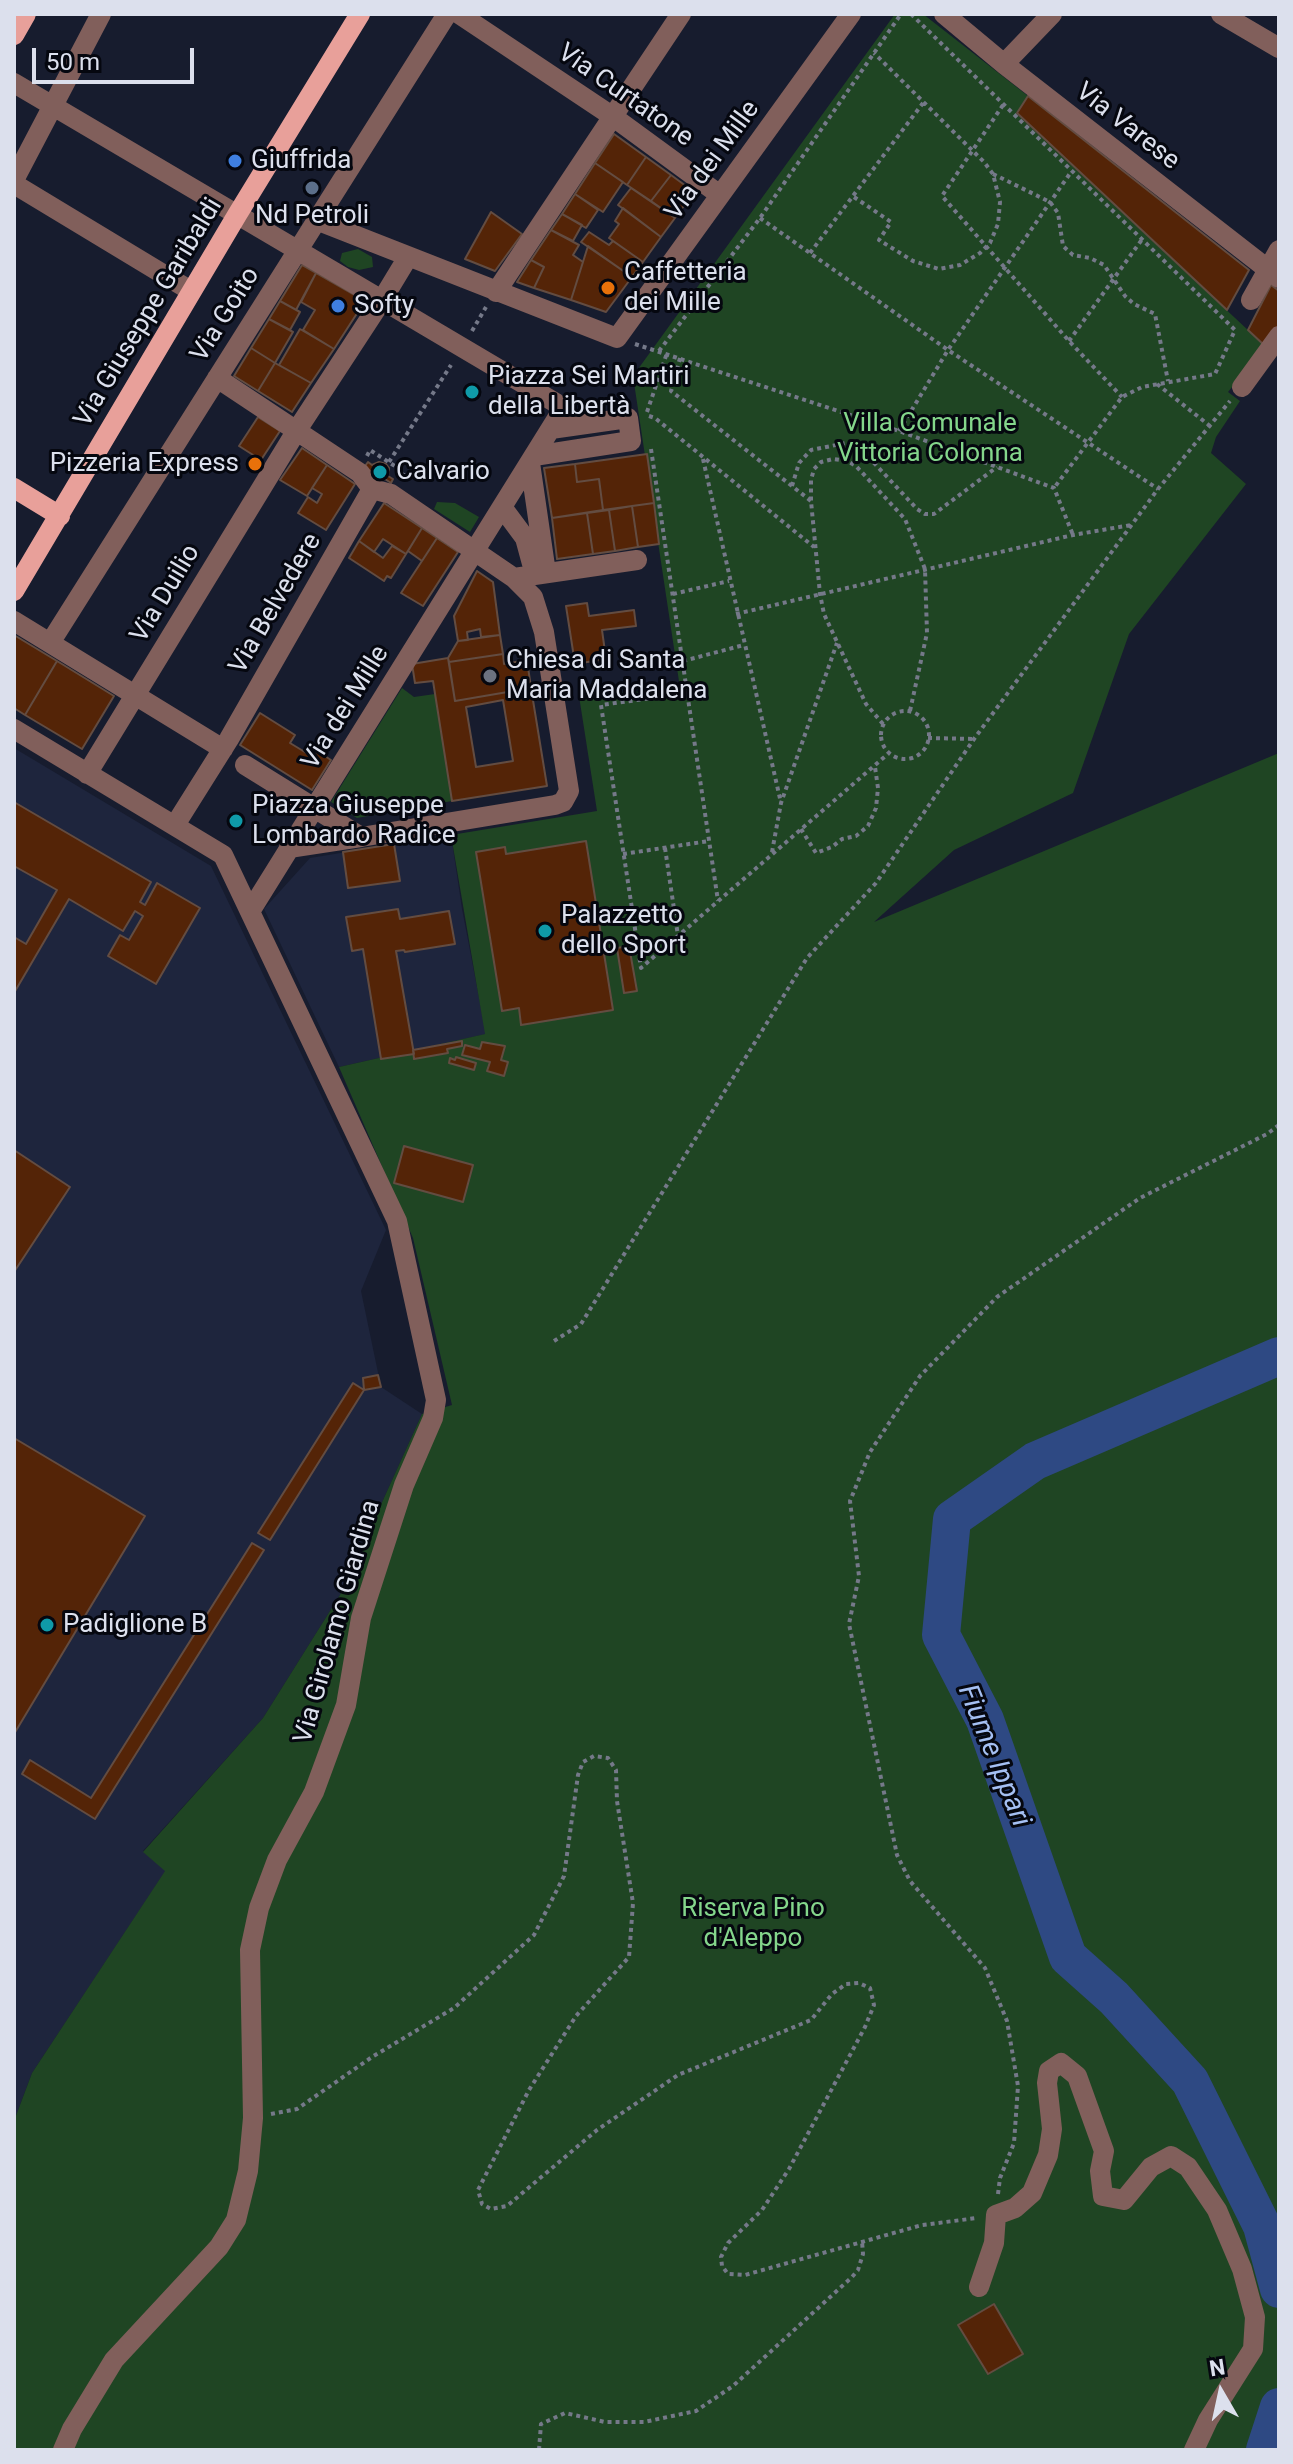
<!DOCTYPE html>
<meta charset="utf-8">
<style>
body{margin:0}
#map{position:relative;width:1293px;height:2464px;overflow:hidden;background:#171c2e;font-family:Roboto,sans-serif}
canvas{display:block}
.frame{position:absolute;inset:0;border:16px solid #dce0ed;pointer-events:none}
.north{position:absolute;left:1181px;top:2352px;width:80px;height:80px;-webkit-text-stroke:6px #05070f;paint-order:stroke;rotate:351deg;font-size:22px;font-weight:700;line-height:32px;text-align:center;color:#dce0ed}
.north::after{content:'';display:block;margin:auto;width:28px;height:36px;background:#dce0ed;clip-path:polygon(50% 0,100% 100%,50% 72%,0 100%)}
.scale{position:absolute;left:32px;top:48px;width:162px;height:36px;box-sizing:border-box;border:4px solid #dce0ed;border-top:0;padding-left:10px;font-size:24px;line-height:28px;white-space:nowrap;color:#dce0ed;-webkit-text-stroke:6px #05070f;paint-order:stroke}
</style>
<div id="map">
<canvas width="1293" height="2464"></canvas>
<div class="frame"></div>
<div class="north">N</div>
<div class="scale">50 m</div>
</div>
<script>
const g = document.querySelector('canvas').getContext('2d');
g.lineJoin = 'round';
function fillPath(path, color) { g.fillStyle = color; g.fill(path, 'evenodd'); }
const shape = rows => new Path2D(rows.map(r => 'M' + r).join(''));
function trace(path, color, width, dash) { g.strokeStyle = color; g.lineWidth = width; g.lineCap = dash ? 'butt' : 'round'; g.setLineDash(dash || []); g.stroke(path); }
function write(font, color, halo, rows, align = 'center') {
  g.font = font + ' Roboto,sans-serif'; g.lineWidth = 6; g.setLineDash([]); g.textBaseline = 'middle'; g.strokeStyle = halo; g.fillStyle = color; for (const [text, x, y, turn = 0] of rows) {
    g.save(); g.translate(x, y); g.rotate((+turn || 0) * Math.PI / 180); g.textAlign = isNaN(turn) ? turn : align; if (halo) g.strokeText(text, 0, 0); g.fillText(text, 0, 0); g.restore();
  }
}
fillPath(shape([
 [14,748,211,866,386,1230,361,1291,381,1387,422,1414,340,1595,263,1718,143,1851,166,1870,32,2073,14,2121],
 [451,835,462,909,486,1034,339,1067,264,909,310,858]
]), '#1e253d');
fillPath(shape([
 [895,14,923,14,1028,96,1017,114,1265,346,1228,392,1240,401,1216,437,1211,453,1246,484,1129,634,1073,793,954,850,874,922,1279,753,1279,2450,14,2450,14,2121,32,2073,165,1871,143,1852,263,1718,340,1595,422,1414,452,1405,413,1238,339,1067,485,1034,451,835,597,811,579,696,680,688,633,376],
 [358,249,372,257,373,267,359,270,348,267,340,261,342,253],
 [437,502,455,503,479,517,470,532,434,509],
 [402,688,414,697,435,694,452,801,357,818,331,802]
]), '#1f4523');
trace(shape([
 [1279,1356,1035,1461,952,1519,941,1635,985,1720,1068,1957,1114,1998,1190,2081,1262,2226,1279,2289],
 [1265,2450,1279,2407]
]), '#2e4983', 38);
const building = shape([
 [1028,96,1249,270,1227,310,1017,113,1028,96],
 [614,134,646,157,627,185,595,163,614,134],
 [646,157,671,175,651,201,627,185,646,157],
 [595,163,623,182,603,212,575,194,595,163],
 [671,175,694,192,675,218,651,201,671,175],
 [631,188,675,218,661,237,618,205,631,188],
 [575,194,598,210,586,228,562,214,575,194],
 [623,208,661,237,643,262,609,238,619,224,615,221,623,208],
 [491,212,522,234,495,271,465,259,491,212],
 [562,214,582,225,573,241,551,230,562,214],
 [551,230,579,245,573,255,583,262,571,300,534,288,544,267,531,260,551,230],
 [589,232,609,245,613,241,643,262,632,277,581,242,589,232],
 [588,246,632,277,606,312,571,300,588,246],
 [531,260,544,267,534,288,517,282,531,260],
 [302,265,316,273,296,310,280,301,302,265],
 [316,273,365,301,334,349,303,330,315,310,301,302,316,273],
 [1271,285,1279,291,1279,328,1265,346,1248,330,1271,285],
 [280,301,300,312,290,330,269,319,280,301],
 [269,319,293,332,275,363,251,348,269,319],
 [300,329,334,349,311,383,279,365,300,329],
 [251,348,275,363,258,391,234,376,251,348],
 [275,363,311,383,292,412,258,391,275,363],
 [258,417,280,431,261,460,239,446,258,417],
 [302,448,327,465,307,496,280,480,302,448],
 [647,454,654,503,603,510,599,479,577,482,575,464,647,454],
 [368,462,372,465,379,462,386,464,389,468,388,476,393,479,391,483,385,479,376,480,365,466,368,462],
 [575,464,577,482,599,479,603,510,552,518,544,468,575,464],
 [327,465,355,484,326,530,298,513,308,497,317,503,322,494,312,488,327,465],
 [384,503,422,528,406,554,383,539,374,552,359,541,384,503],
 [654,503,659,544,638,547,632,506,654,503],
 [632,506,638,547,615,551,609,510,632,506],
 [609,510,615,551,593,554,587,513,609,510],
 [587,513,593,554,557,559,552,518,587,513],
 [422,528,437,538,422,561,408,551,422,528],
 [437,538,458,552,423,606,401,593,437,538],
 [359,541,383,558,392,546,406,554,391,578,387,576,384,581,349,558,359,541],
 [477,571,493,582,500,635,481,637,480,629,467,632,468,640,458,641,454,616,477,571],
 [587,603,589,616,634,610,636,626,602,630,606,659,575,664,566,606,587,603],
 [14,635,57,661,25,715,14,708,14,635],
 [500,635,503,654,449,662,448,658,458,641,500,635],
 [503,654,504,664,527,660,531,688,455,701,449,662,503,654],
 [448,658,455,701,531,688,547,786,452,801,433,681,415,683,412,664,448,658],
 [503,700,513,761,476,767,466,707,503,700],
 [57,661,114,696,82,749,25,715,57,661],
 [260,713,295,735,290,743,313,757,317,751,331,760,312,790,240,745,260,713],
 [14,802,151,882,140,902,145,905,157,883,200,908,156,984,108,956,120,935,129,940,143,916,135,911,123,931,69,899,14,993,14,937,26,944,57,890,14,866,14,802],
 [586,841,613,1010,521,1025,519,1008,502,1011,476,852,505,847,506,854,586,841],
 [394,844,400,881,348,888,343,852,394,844],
 [398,909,400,919,449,911,455,944,405,952,404,950,396,951,414,1054,381,1059,363,949,352,951,346,917,398,909],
 [629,946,637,991,624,993,617,948,629,946],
 [462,1041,462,1046,447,1049,448,1053,414,1059,413,1050,462,1041],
 [482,1042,505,1046,501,1060,508,1062,504,1076,487,1071,490,1062,462,1055,465,1045,480,1049,482,1042],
 [456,1057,476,1063,474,1070,449,1063,450,1058,455,1060,456,1057],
 [404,1146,473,1165,463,1202,394,1183,404,1146],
 [14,1150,70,1187,14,1272,14,1150],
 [378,1375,381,1387,364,1390,363,1378,378,1375],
 [353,1383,364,1390,270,1540,258,1533,353,1383],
 [14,1438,145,1516,14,1734,14,1438],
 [252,1543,264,1550,95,1819,22,1774,30,1760,91,1798,252,1543],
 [994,2304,1023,2354,988,2374,958,2325,994,2304]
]);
fillPath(building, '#542407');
trace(building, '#634c41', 2);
trace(shape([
 [911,14,1235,330,1215,374,1142,387,1122,397,1054,488],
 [1003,105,942,196,1069,341,1122,397],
 [993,174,1050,202,1058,213,1063,246,1073,255,1090,258,1104,265,1125,296,1134,304,1155,314,1168,381],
 [854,197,891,222,879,240,913,261,939,269,960,265,980,253,990,243,998,224,1000,202,993,174,984,162,874,53],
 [760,218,948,350,1158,489],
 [810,253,923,103],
 [472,331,486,307],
 [1069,341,1143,238],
 [635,344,899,431,1054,488,1073,535],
 [659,351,760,218,901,14],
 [680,358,671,391,811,501],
 [1157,384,1210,426],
 [647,412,667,353],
 [649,416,655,418,814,547],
 [899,431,948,350,1071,172],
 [651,449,718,901],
 [367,456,370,450,404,472,402,476],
 [703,459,781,803],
 [389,462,451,365],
 [792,486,799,463,811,450,846,443,862,450,917,509,925,514,934,514,997,467],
 [673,594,729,581],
 [736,614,1073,535,1131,525],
 [683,661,744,645],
 [688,693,601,705,641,968,889,753],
 '881 735a24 24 0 1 1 48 0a24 24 0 1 1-48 0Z',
 [883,724,866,704,824,614,820,594,811,501,811,480,814,469,821,462,833,459,847,461,856,466,905,519,925,569,927,633,910,711],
 [928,738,974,739],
 [801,829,816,853,832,847,842,839,856,836,868,826,876,808,878,788,875,767],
 [665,848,678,936],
 [772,852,781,803,837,643],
 [623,854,709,841],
 [554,1341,581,1324,807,958,876,883,974,739,1158,489,1230,401],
 [271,2114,297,2109,372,2057,454,2008,534,1935,564,1876,578,1775,583,1762,594,1756,608,1758,616,1770,617,1801,633,1903,629,1957,576,2016,529,2090,478,2190,482,2204,491,2209,507,2206,597,2130,678,2075,811,2020,832,1994,846,1984,859,1983,870,1988,874,2005,865,2027,789,2169,762,2210,728,2243,721,2257,722,2266,728,2274,745,2275,922,2225,977,2218],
 [998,2194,1000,2178,1014,2143,1018,2086,1007,2021,985,1968,910,1881,897,1855,849,1624,859,1576,850,1501,870,1452,920,1376,997,1297,1140,1198,1267,1134,1279,1125],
 [539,2450,541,2424,565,2413,605,2422,644,2422,696,2411,733,2386,852,2277,858,2270,863,2254,862,2241]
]), '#757989', 4, [4, 4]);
trace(shape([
 [459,14,612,116,720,195],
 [944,14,1004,64,1279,278],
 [1221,14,1279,48],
 [1004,64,1052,14],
 [14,83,382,300,297,430,87,774],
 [14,180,101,14],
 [14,184,191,291],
 [316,220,617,338,851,14],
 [496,292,681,14],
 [1251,300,1279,250],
 [217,378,360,473,372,489,391,494,514,578,533,597,544,632,569,791,563,802,555,805,361,837,245,765],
 [1242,387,1279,336],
 [534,456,631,441,628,418,551,429],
 [530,463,546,573],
 [502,507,525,538,535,575],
 [514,578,637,560],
 [14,621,223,749],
 [50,643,447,14],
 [14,729,223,855,397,1221,436,1400,433,1418,404,1485,361,1618,346,1705,314,1792,277,1860,259,1908,250,1950,253,2118,248,2171,236,2220,219,2247,114,2360,72,2429,63,2450],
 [175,825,229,739,372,489],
 [289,848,361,837],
 [251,910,561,412,556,403,382,300,408,257],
 [979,2287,994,2243,996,2215,1015,2208,1032,2193,1048,2155,1052,2129,1047,2083,1049,2071,1061,2063,1077,2076,1104,2151,1100,2171,1103,2196,1124,2200,1151,2167,1171,2156,1188,2167,1217,2210,1242,2269,1255,2317,1253,2349,1208,2420,1194,2450]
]), '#815f5b', 20);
trace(shape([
 [14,35,26,14],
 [14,488,60,516],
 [14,591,237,215,360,14]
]), '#e8a09a', 20);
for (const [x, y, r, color] of [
 [235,161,8,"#3f7fe0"],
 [312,188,8,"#5c6f8a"],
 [608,288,8,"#e8710a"],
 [338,306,8,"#3f7fe0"],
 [472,392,8,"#0f9aa8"],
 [255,464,8,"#e8710a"],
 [380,472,8,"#0f9aa8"],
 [490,676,8,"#6b7280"],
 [236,821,8,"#0f9aa8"],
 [545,931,8,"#0f9aa8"],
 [47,1625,8,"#0f9aa8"]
]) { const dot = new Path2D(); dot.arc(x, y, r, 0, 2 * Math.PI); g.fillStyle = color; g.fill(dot); trace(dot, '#05070f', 3); }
write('26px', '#dce0ed', '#05070f', [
 ["Via Curtatone",625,96,35],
 ["Via Varese",1127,127,38],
 ["Via dei Mille",713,161,-54],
 ["Via Giuseppe Garibaldi",149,313,-59],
 ["Via Goito",226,315,-58],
 ["Via Duilio",166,594,-59],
 ["Via Belvedere",276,604,-60],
 ["Via dei Mille",346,708,-58],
 ["Via Girolamo Giardina",338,1622,-74]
]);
write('26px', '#dce0ed', '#05070f', [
 ["Giuffrida",251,161],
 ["Nd Petroli",312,216,"center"],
 ["Caffetteria",624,273],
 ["dei Mille",624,303],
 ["Softy",354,306],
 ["Piazza Sei Martiri",488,377],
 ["della Libertà",488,407],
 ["Pizzeria Express",239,464,"right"],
 ["Calvario",396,472],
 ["Chiesa di Santa",506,661],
 ["Maria Maddalena",506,691],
 ["Piazza Giuseppe",252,806],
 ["Lombardo Radice",252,836],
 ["Palazzetto",561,916],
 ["dello Sport",561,946],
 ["Padiglione B",63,1625]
], 'left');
write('26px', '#84d68b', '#05070f', [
 ["Villa Comunale",930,424],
 ["Vittoria Colonna",930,454],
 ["Riserva Pino",753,1909],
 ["d'Aleppo",753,1939]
]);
write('italic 28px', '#a5c0f3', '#05070f', [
 ["Fiume Ippari",993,1756,68]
]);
</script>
